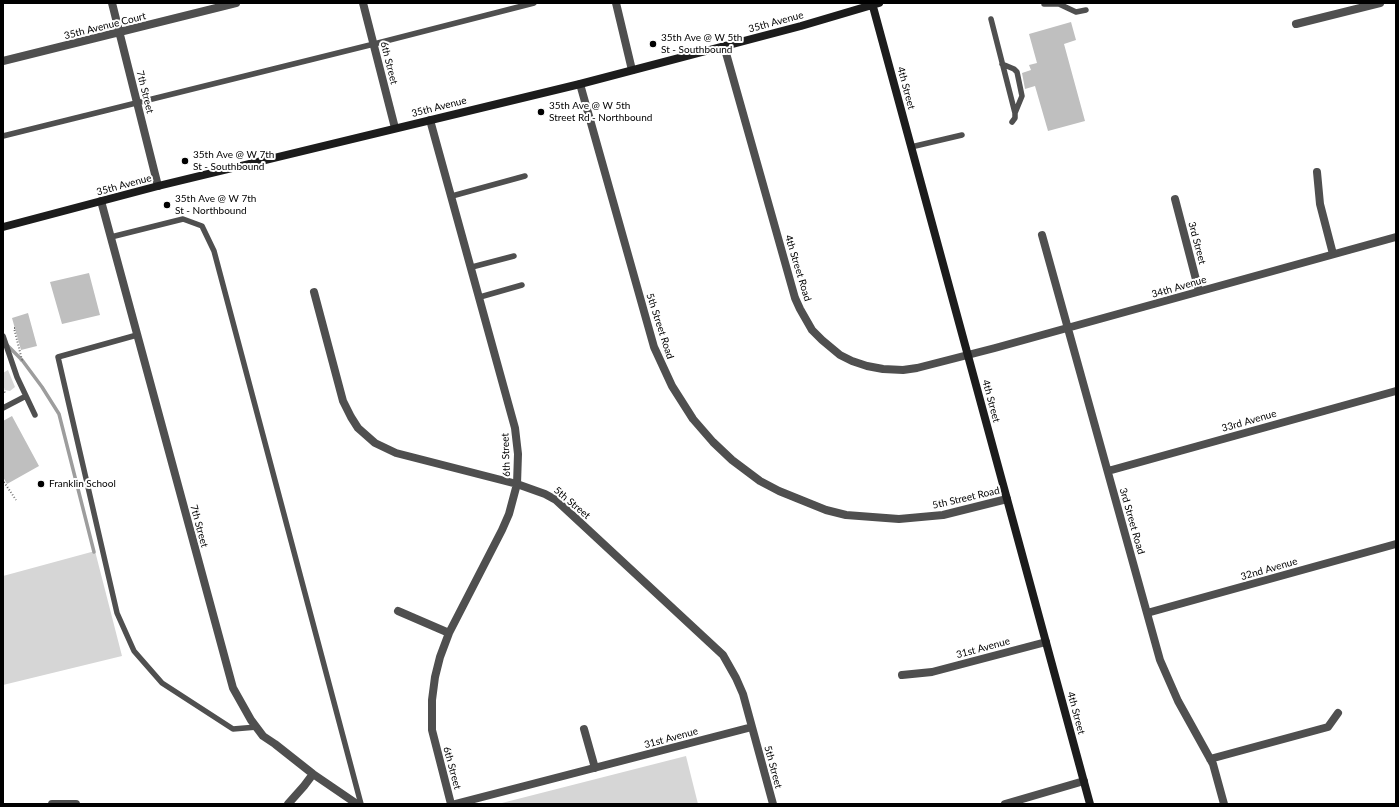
<!DOCTYPE html>
<style>
body{margin:0}
#map{position:relative;width:1399px;height:807px;overflow:hidden;background:#fff;font-family:Lato,sans-serif}
canvas{display:block}
.frame{position:absolute;inset:0;border:4px solid #000;pointer-events:none}
</style>
<div id="map">
<canvas width="1399" height="807"></canvas>
<div class="frame"></div>
</div>
<script>
const g = document.querySelector('canvas').getContext('2d');
g.lineJoin = 'round';
function fillPath(path, color) { g.fillStyle = color; g.fill(path, 'evenodd'); }
const shape = rows => new Path2D(rows.map(r => 'M' + r).join(''));
function trace(path, color, width, dash) { g.strokeStyle = color; g.lineWidth = width; g.lineCap = dash ? 'butt' : 'round'; g.setLineDash(dash || []); g.stroke(path); }
function write(font, color, halo, rows, align = 'center') {
  g.font = font + ' Lato,sans-serif'; g.lineWidth = 4; g.setLineDash([]); g.textBaseline = 'middle'; g.strokeStyle = halo; g.fillStyle = color; for (const [text, x, y, turn = 0] of rows) {
    g.save(); g.translate(x, y); g.rotate((+turn || 0) * Math.PI / 180); g.textAlign = isNaN(turn) ? turn : align; if (halo) g.strokeText(text, 0, 0); g.fillText(text, 0, 0); g.restore();
  }
}
fillPath(shape([
 [8,370,15,387,10,391,5,390,3,386,3,373],
 [95,551,122,656,3,685,3,576],
 [686,756,698,804,498,804]
]), '#d6d6d6');
trace(shape([
 [7,345,22,360,42,387,59,414,94,552]
]), '#9d9d9d', 3.5);
fillPath(shape([
 [1071,22,1076,40,1064,44,1085,121,1048,131,1035,86,1025,89,1022,73,1031,70,1029,65,1037,63,1029,34],
 [89,273,100,315,62,324,50,282],
 [28,313,37,346,21,350,12,318],
 [12,416,39,466,7,484,3,477,3,421]
]), '#bfbfbf');
trace(shape([
 [15,328,14,328,22,360,20,361],
 [3,389,5,393],
 [4,482,16,500]
]), '#717171', 2, [1, 2]);
trace(shape([
 [1044,4,1059,4,1076,12,1086,10],
 [991,19,1015,113,1015,118,1012,122],
 [1002,64,1014,69,1017,72,1022,96,1015,113],
 [3,136,374,44,534,3],
 [911,147,962,135],
 [452,196,525,176],
 [111,237,183,219,202,226,214,251,361,804],
 [472,267,514,256],
 [480,297,522,285],
 [137,335,58,357,117,613,134,651,162,683,233,729,257,727],
 [3,336,17,377,35,415],
 [3,408,26,396]
]), '#4f4f4f', 5.5);
trace(shape([
 [112,3,158,186],
 [363,3,395,128],
 [616,3,632,70],
 [1296,24,1380,3],
 [724,46,795,298,800,309,812,330,822,340,840,355,852,361,867,366,883,369,903,370,917,368,995,348,1396,237],
 [3,61,236,3],
 [580,84,654,347,672,386,693,419,713,442,732,460,760,481,779,491,826,510,846,515,899,519,943,515,1007,499],
 [430,120,515,428,518,454,517,484,509,514,502,530,449,633,440,657,435,677,432,700,432,730,451,804],
 [1317,172,1320,204,1333,254],
 [1175,199,1199,291],
 [101,201,233,688,251,720,263,736,275,744,313,774,357,804],
 [1042,235,1160,660,1178,701,1213,764,1224,804],
 [314,292,343,401,351,417,358,428,375,443,396,453,517,484,545,494,556,500,723,655,736,678,743,694,773,804],
 [1108,471,1396,391],
 [398,611,449,633],
 [1147,613,1396,544],
 [902,675,932,672,1046,642],
 [584,729,595,768],
 [1210,759,1328,727,1338,713],
 [52,804,76,804],
 [288,804,304,786,313,774],
 [455,804,752,727],
 [1005,804,1084,781]
]), '#4f4f4f', 8);
trace(shape([
 [872,3,1090,804],
 [3,227,158,186,580,84,801,26,879,3]
]), '#1c1c1c', 8);
for (const [x, y, r, color] of [
 [653,44,4,"#000"],
 [541,112,4,"#000"],
 [185,161,4,"#000"],
 [167,205,4,"#000"],
 [41,484,4,"#000"]
]) { const dot = new Path2D(); dot.arc(x, y, r, 0, 2 * Math.PI); g.fillStyle = color; g.fill(dot); trace(dot, '#fff', 1.5); }
write('10px', '#000', '#fff', [
 ["35th Avenue",776,22,-15],
 ["35th Avenue Court",105,26,-14],
 ["6th Street",389,63,76],
 ["4th Street",906,88,75],
 ["7th Street",145,92,76],
 ["35th Avenue",439,107,-14],
 ["35th Avenue",124,185,-15],
 ["3rd Street",1197,243,75],
 ["4th Street Road",798,268,73],
 ["34th Avenue",1179,287,-16],
 ["5th Street Road",660,326,72],
 ["4th Street",991,401,75],
 ["33rd Avenue",1249,421,-16],
 ["6th Street",506,455,-92],
 ["5th Street Road",966,498,-13],
 ["5th Street",572,503,40],
 ["3rd Street Road",1132,521,74],
 ["7th Street",199,526,75],
 ["32nd Avenue",1269,569,-16],
 ["31st Avenue",983,648,-15],
 ["4th Street",1076,713,75],
 ["31st Avenue",671,738,-15],
 ["5th Street",773,767,75],
 ["6th Street",452,768,75]
]);
write('10px', '#000', '#fff', [
 ["35th Ave @ W 5th",661,38],
 ["St - Southbound",661,50],
 ["35th Ave @ W 5th",549,106],
 ["Street Rd - Northbound",549,118],
 ["35th Ave @ W 7th",193,155],
 ["St - Southbound",193,167],
 ["35th Ave @ W 7th",175,199],
 ["St - Northbound",175,211],
 ["Franklin School",49,484]
], 'left');
</script>
